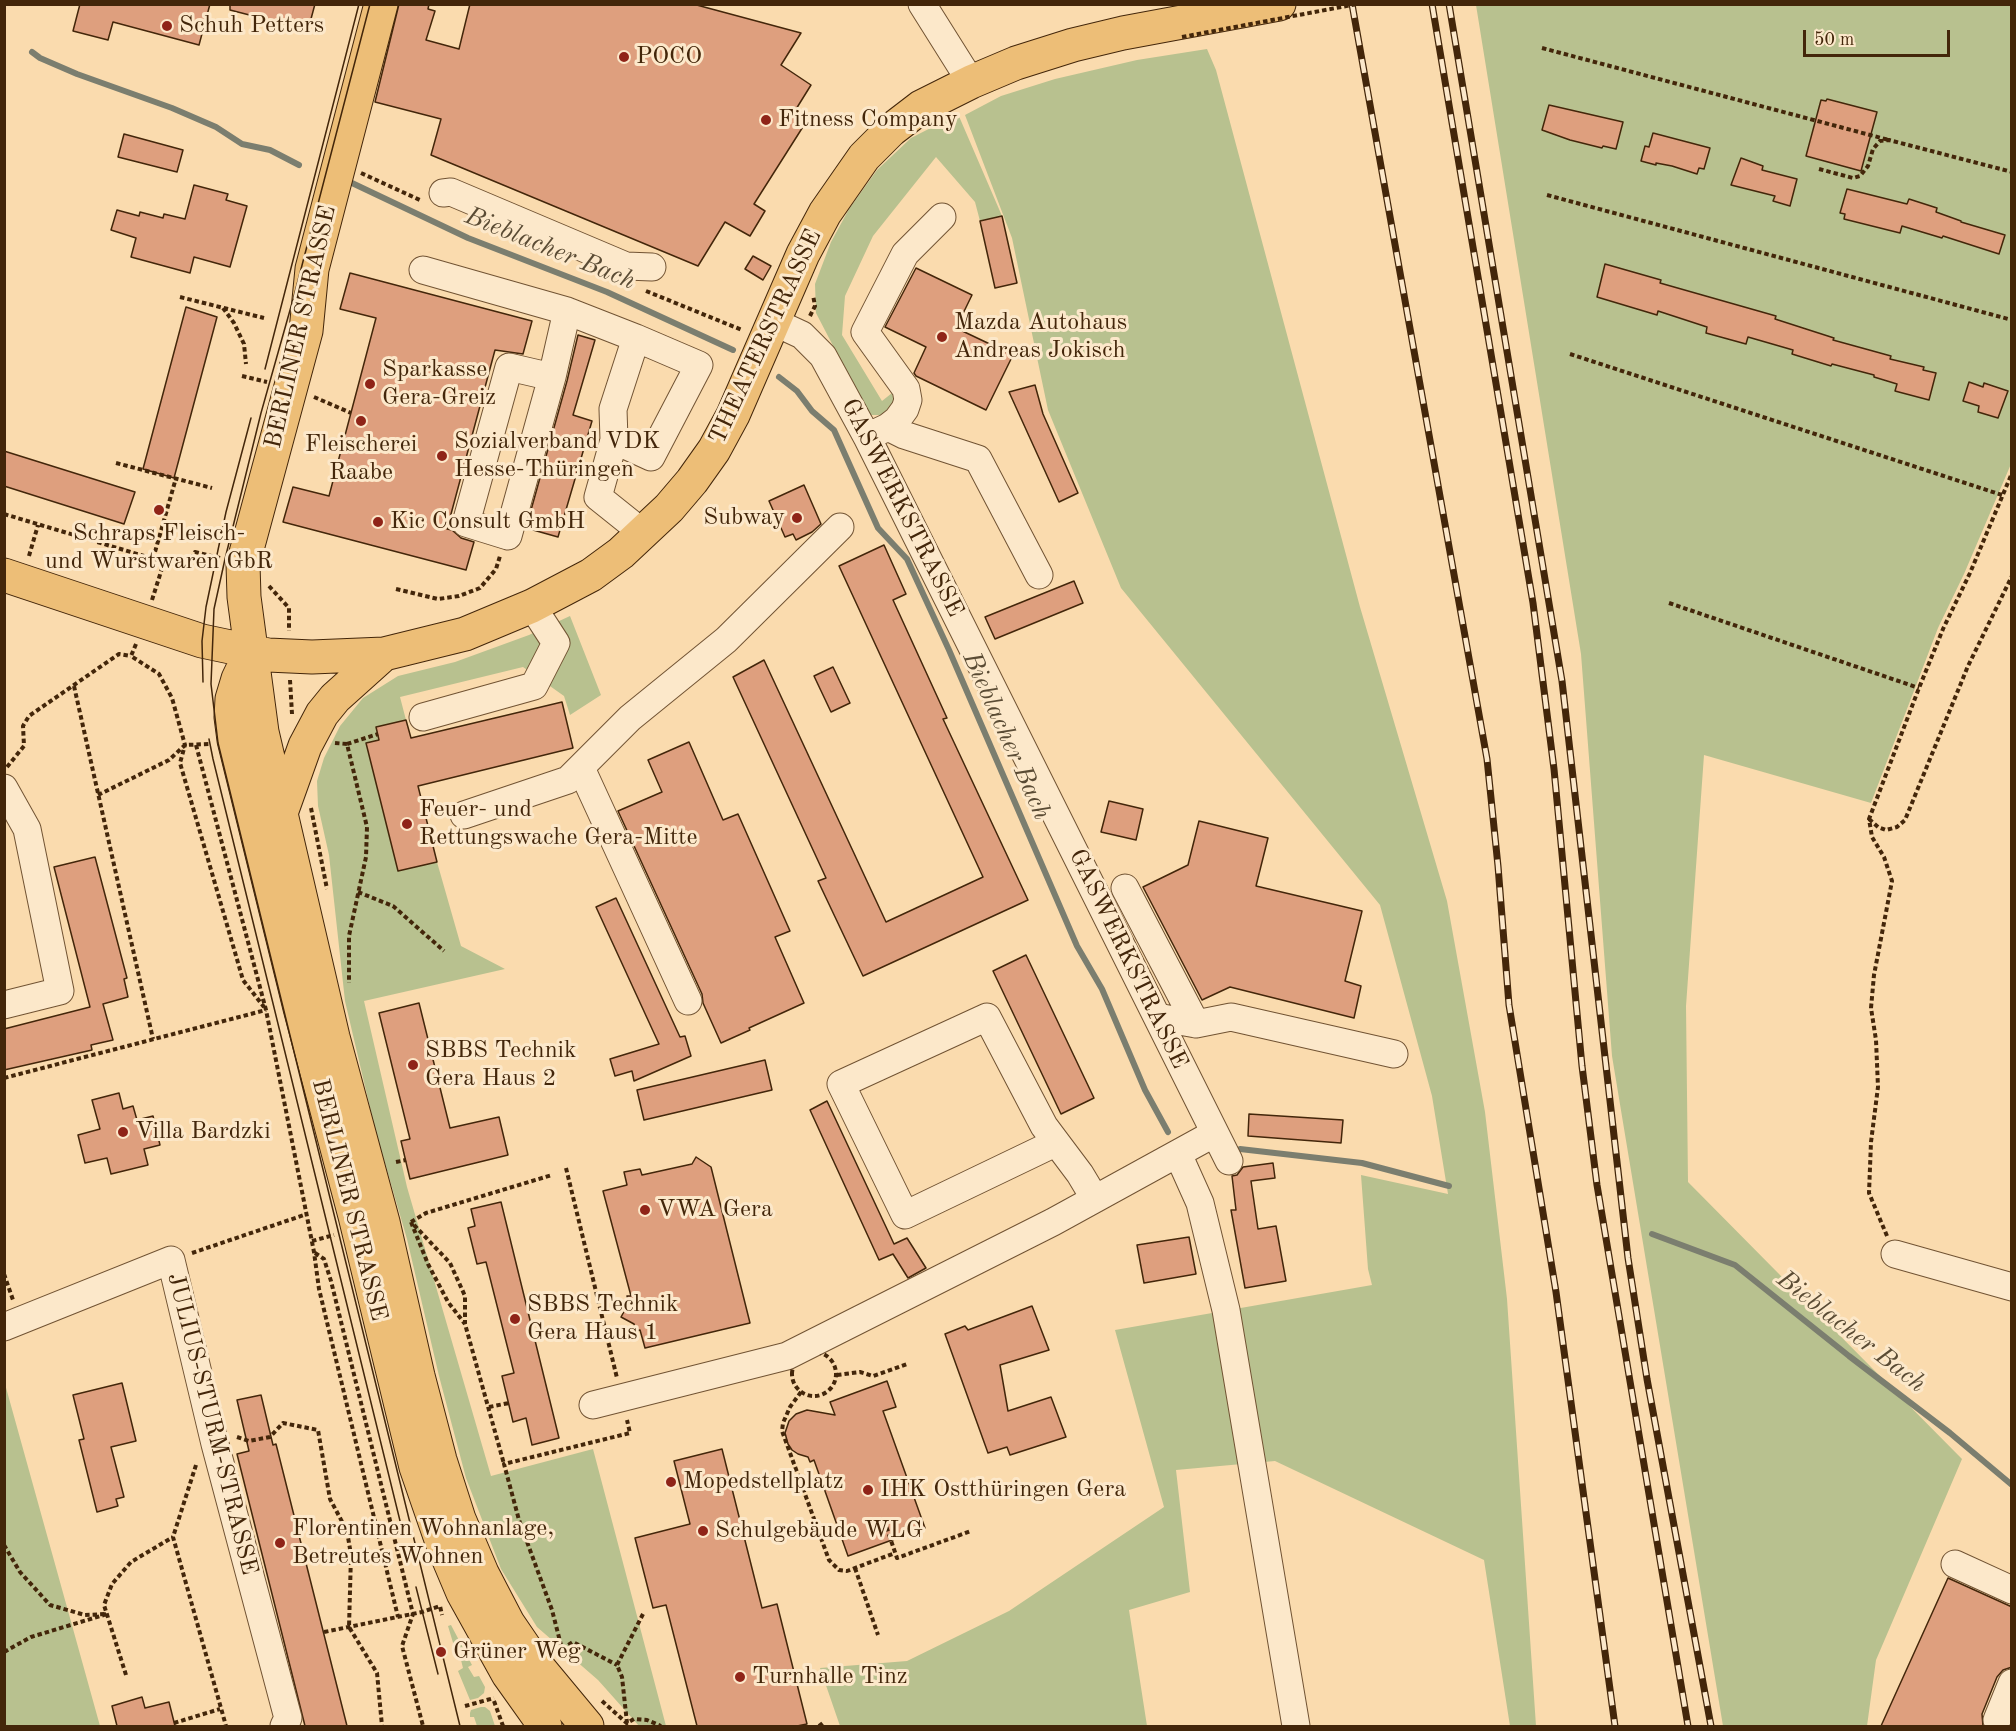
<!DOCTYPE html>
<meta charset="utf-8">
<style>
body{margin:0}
#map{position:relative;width:2016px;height:1731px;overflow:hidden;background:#fadbae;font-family:"Old Standard TT",serif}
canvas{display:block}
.frame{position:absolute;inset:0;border:6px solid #43260a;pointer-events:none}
.scale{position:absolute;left:1803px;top:30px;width:147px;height:27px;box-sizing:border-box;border:3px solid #43260a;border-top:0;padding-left:8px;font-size:18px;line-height:21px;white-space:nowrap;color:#43260a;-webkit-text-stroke:4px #fce8ca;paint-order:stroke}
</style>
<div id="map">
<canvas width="2016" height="1731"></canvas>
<div class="frame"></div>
<div class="scale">50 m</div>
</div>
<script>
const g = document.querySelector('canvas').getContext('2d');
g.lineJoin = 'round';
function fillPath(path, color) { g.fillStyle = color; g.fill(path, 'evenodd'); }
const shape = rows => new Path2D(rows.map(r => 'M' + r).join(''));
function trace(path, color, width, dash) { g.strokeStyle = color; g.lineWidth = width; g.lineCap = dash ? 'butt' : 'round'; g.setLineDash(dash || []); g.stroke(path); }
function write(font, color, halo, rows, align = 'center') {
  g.font = font + ' "Old Standard TT",serif'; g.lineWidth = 6; g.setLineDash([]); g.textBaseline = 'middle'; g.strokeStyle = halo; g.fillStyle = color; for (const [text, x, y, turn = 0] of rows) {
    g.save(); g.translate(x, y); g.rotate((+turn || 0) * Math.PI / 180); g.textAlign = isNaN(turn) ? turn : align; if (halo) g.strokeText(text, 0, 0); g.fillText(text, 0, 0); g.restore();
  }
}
fillPath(shape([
 [1476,5,2011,5,2011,464,1964,574,1938,628,1871,803,1704,755,1686,1006,1688,1182,1962,1459,1876,1660,1867,1726,1723,1726,1612,1056,1581,654],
 [1207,49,1216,70,1360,607,1447,901,1485,1112,1507,1299,1536,1726,1510,1726,1484,1560,1275,1461,1176,1470,1190,1592,1129,1610,1147,1726,840,1726,820,1668,907,1661,1009,1611,1164,1507,1115,1330,1372,1285,1368,1269,1361,1175,1448,1194,1432,1096,1380,905,1121,588,1048,410,1012,238,965,115,1001,96,1055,79,1137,60],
 [958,114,1002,216,980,221,975,202,936,157,873,236,845,296,842,335,882,401,892,393,894,400,893,411,880,415,869,415,816,313,815,284,831,242,849,209,877,170,911,138],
 [570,616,601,695,570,715,564,696,523,667,400,697,406,720,376,727,379,740,366,743,398,871,437,862,461,946,505,969,364,1001,407,1187,491,1476,593,1449,666,1726,639,1726,598,1680,537,1627,501,1569,466,1478,439,1376,407,1239,375,1129,345,1001,329,855,318,806,317,781,324,758,340,726,363,698,398,676,455,662,529,635],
 [4,1384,5,1384,100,1726,5,1726],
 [451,1625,472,1665,468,1667,474,1677,479,1676,485,1687,484,1693,478,1698,470,1700,458,1671,463,1668,460,1656,457,1656,448,1626],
 [481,1707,485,1707,490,1711,495,1726,477,1726,474,1717,470,1717,470,1713,471,1710]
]), '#b8c18f');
trace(shape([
 [32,52,40,58,77,74,172,108,216,127,242,144,270,150,299,165],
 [352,183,468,238,607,292,733,350],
 [779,377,797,391,812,411,834,430,878,528,907,559,949,650,1077,946,1102,989,1145,1090,1168,1132],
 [1240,1149,1362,1163,1449,1186],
 [1652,1234,1735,1265,1849,1356,1950,1433,2012,1485]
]), '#7b7e6f', 6);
const building = shape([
 [80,4,210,4,199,45,113,22,108,40,73,31,80,4],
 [230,4,315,4,308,30,230,10,230,4],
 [399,4,429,4,428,9,435,11,426,40,459,49,470,4,693,4,801,33,781,65,811,85,793,114,806,122,754,204,765,211,750,236,725,222,698,266,431,155,441,119,375,102,399,4],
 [1827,99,1877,112,1861,171,1806,156,1821,100,1826,101,1827,99],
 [1549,105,1623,122,1616,149,1603,146,1602,148,1570,140,1542,130,1549,105],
 [1653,133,1710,148,1704,169,1699,168,1697,174,1672,166,1656,163,1656,165,1641,161,1645,146,1649,147,1653,133],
 [124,134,183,150,177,172,118,157,124,134],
 [1741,158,1763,166,1762,170,1797,179,1790,206,1773,201,1775,196,1731,185,1741,158],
 [194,185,228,194,226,200,247,206,230,267,194,257,190,273,131,257,136,238,111,230,117,210,139,216,140,212,163,218,164,214,185,219,194,185],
 [1847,189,1907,204,1909,199,1937,208,1936,212,1961,221,1961,222,2005,235,1999,254,1943,236,1942,238,1902,226,1900,233,1844,219,1845,214,1840,213,1847,189],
 [1002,216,1017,283,995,288,980,221,1002,216],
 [753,256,771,266,763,280,745,269,753,256],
 [1605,264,1661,280,1660,283,1776,316,1775,319,1834,338,1833,340,1891,356,1890,359,1924,367,1923,370,1936,373,1929,400,1895,391,1897,384,1874,377,1874,375,1832,364,1831,366,1792,354,1793,350,1748,337,1746,344,1706,333,1707,327,1658,311,1657,315,1597,297,1605,264],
 [916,268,972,295,956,328,1013,355,986,410,916,376,914,373,926,347,885,327,916,268],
 [350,273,532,321,523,354,495,350,447,529,452,530,461,538,474,542,466,570,283,522,293,487,329,496,376,318,340,309,350,273],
 [186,307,217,317,174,478,143,469,186,307],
 [578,335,595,340,573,415,592,421,558,537,526,528,567,381,578,335],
 [1969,382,1983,387,1984,383,2008,391,1998,418,1978,412,1979,406,1963,401,1969,382],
 [1035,385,1043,414,1078,493,1059,502,1009,392,1035,385],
 [4,451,135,492,124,524,4,486,4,451],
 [804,485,821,524,812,532,796,540,793,534,785,537,769,501,804,485],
 [884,545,906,594,893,600,947,718,943,719,1028,900,863,976,818,881,826,878,733,677,764,660,886,922,983,877,839,566,884,545],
 [1074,581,1083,603,995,639,985,617,1074,581],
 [833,667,850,703,831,712,814,676,833,667],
 [562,702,573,748,418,786,437,862,398,871,366,743,379,740,376,727,406,720,411,738,562,702],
 [689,742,723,820,738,814,790,931,775,937,804,1003,749,1028,750,1030,721,1043,703,1003,702,994,618,811,662,792,648,760,689,742],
 [1109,801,1143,809,1136,840,1101,832,1109,801],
 [1199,821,1268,838,1256,886,1362,911,1345,981,1361,986,1354,1018,1230,987,1202,1000,1143,887,1188,865,1199,821],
 [95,857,127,978,124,979,128,997,103,1004,113,1040,91,1045,92,1050,4,1070,4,1029,90,1007,54,867,95,857],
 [616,898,680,1037,685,1036,691,1056,634,1081,632,1071,615,1076,610,1059,659,1044,596,907,616,898],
 [1026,955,1094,1098,1061,1114,993,971,1026,955],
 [419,1003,450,1128,499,1117,508,1155,410,1179,401,1141,410,1139,379,1013,419,1003],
 [765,1060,772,1090,644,1120,637,1090,765,1060],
 [119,1093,123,1109,133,1106,137,1120,153,1116,160,1145,144,1149,148,1165,111,1174,107,1158,85,1163,78,1135,100,1129,92,1100,119,1093],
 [827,1101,894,1244,907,1238,926,1268,908,1278,893,1254,879,1260,810,1110,827,1101],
 [1249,1114,1343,1120,1341,1143,1248,1136,1249,1114],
 [696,1157,711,1167,750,1323,645,1348,640,1330,636,1331,634,1324,621,1317,629,1303,627,1296,631,1296,603,1191,627,1185,624,1172,640,1169,642,1175,692,1164,696,1157],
 [1273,1163,1275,1178,1251,1181,1258,1229,1276,1226,1286,1281,1245,1288,1231,1210,1236,1210,1232,1176,1237,1175,1243,1167,1273,1163],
 [501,1202,559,1438,532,1445,526,1418,513,1422,502,1376,514,1373,486,1262,477,1264,468,1228,475,1226,471,1209,501,1202],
 [1189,1237,1196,1274,1144,1283,1137,1245,1189,1237],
 [1032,1306,1049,1350,1000,1365,1008,1411,1051,1397,1066,1437,1010,1455,1007,1447,988,1453,945,1334,965,1326,968,1330,1032,1306],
 [887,1381,896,1407,883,1411,925,1528,848,1556,814,1460,810,1462,808,1457,798,1454,792,1450,788,1444,785,1433,789,1421,796,1414,807,1410,835,1415,830,1402,887,1381],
 [122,1383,136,1441,111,1447,124,1497,116,1499,118,1506,97,1512,79,1440,84,1439,73,1395,122,1383],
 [261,1395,273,1445,276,1444,347,1726,305,1726,237,1454,249,1451,237,1400,261,1395],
 [722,1449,762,1608,777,1604,807,1724,797,1726,697,1726,666,1605,653,1608,635,1538,690,1524,674,1461,722,1449],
 [1948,1578,2012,1607,2012,1667,2003,1670,1997,1677,1982,1714,1983,1726,1881,1726,1948,1578],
 [142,1697,145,1708,169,1702,175,1726,117,1726,112,1706,142,1697]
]);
fillPath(building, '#de9f7e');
trace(building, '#43260a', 1.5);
const minor = shape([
 [922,4,971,82],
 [443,193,451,192,626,266,652,267],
 [423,270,567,311],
 [774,322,802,335,823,356,867,437,1229,1161],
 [552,377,508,536,466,523,509,367,552,377,567,311,636,338],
 [888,427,904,435,978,459,1039,575],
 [867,437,888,427,897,420,905,409,908,400,906,389,865,332,905,254,942,217],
 [614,440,651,457,699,365,636,338,613,409,614,440,598,497,643,533],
 [423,717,534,686,556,643,532,606],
 [581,768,688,1001],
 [4,788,27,829,60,991,4,1005],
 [464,815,568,780,630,718,726,640,840,527],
 [1125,888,1196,1024],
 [1157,1017,1196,1024,1231,1017,1394,1054],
 [1055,1143,905,1215,841,1084,987,1017,1044,1126,1080,1174,1095,1199],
 [1178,1154,1200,1203,1226,1310,1296,1726],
 [1895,1254,2012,1287],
 [4,1327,171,1260,215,1444,288,1718,284,1726],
 [593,1405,787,1356,1053,1222,1215,1133],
 [1955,1564,2012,1590],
 [1997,1720,2012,1683]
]);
const major = shape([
 [381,4,312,269,306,331,243,564,244,597,262,732,333,1037,383,1222,418,1376,440,1460,459,1519,482,1573,508,1623,538,1667,587,1726],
 [4,575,202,641,268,655,312,657,384,654,465,634,532,606,591,575,621,553,669,508,692,481,714,450,733,415,803,254,825,213,864,157,891,130,921,107,971,82,1016,63,1073,45,1123,33,1279,4],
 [250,654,238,679,232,699,231,717,234,740,300,1008,355,1216,416,1467,444,1548,463,1593,508,1674,545,1726],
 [281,813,305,746,322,714,335,698,384,654]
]);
trace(minor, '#715333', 29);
trace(major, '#43260a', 35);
trace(shape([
 [1542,48,1889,140],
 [1819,169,1853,178,1860,176,1868,166,1873,149,1880,141,1889,140,2012,172],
 [361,173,422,201],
 [1547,195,2012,320],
 [646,291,742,330],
 [180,297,264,318],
 [223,308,234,323,244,344,246,364],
 [810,316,815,306,813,295],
 [1570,354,2002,495],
 [242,376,267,382],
 [314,397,351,413],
 [116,463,212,488],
 [4,514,164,562,175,564,191,559,195,552,220,558],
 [29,556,38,525],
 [153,559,176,478],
 [269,586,289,608,289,631],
 [396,589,438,599,459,596,480,588,496,569,500,556],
 [152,600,164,562],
 [1669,603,1919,688],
 [136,644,131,656,159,674,172,698,185,745,180,763,243,980,264,1007],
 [290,680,292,714],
 [74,686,153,1039],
 [335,743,347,744,367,827,366,857,349,936,349,983],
 [347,744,378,734],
 [196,745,266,1010,314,1252,319,1289,398,1617],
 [7,767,24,746,23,726,29,716,119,654,131,656],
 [98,795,169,760,185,745,210,744],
 [311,808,327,889],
 [1869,819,1878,827,1886,830,1897,827,1905,820,1968,666,2012,576],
 [358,892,393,906,444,951],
 [4,1078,266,1010],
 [396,1162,406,1160],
 [566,1168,617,1378],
 [411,1222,428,1264,448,1302,465,1324],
 [411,1222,426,1213,552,1175],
 [414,1225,450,1263,465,1296,465,1324,504,1464],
 [1887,1236,1869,1193,1871,1142,1878,1087,1876,1040,1871,1008,1874,975,1892,881,1884,857,1872,837,1869,819,1919,688,1943,629,1970,573,2012,473],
 [312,1241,334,1235],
 [192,1253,307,1214],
 [315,1253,324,1259,331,1281,413,1614,402,1646,423,1726],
 [4,1274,13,1300],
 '792 1374a22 22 0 1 1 44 0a22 22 0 1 1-44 0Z',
 [837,1375,860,1372,873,1376,907,1364],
 [801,1392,790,1407,783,1423,782,1431,829,1560,839,1570,847,1571,895,1553],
 [489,1407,509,1403],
 [237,1437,249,1441,270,1437,283,1423,318,1430,330,1499,347,1531,351,1555,349,1627,377,1673,382,1726],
 [196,1465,173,1537,226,1726],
 [884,1520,897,1558,971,1531],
 [4,1545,20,1572,50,1605,85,1615,107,1614,31,1637,4,1652],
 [855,1568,878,1635],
 [643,1614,617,1665,622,1677,627,1723,634,1719,647,1720,661,1726],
 [324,1632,422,1612,440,1606,442,1615],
 [562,1649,573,1642,617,1665],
 [559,1652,562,1649,552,1610,519,1520,504,1464,630,1433,627,1420],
 [126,1675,104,1605,112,1584,131,1562,173,1537],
 [494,1701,503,1726],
 [602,1701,630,1726],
 [465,1706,494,1698],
 [174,1723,220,1709],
 [819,1726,824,1722]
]), '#43260a', 4, [4.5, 3]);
trace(minor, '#fce8ca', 27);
trace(major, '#edbe77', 33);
trace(shape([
 [370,4,294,296,261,413,225,559,214,609,211,684,218,743,460,1726],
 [265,369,359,4],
 [203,682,202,641,206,607,226,512,251,418],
 [209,739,213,759,402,1529],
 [416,1587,438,1674]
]), '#43260a', 1.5);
const rail = shape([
 [1352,4,1487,759,1498,866,1509,1005,1556,1292,1615,1726],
 [1432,4,1533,603,1554,769,1582,1066,1597,1185,1688,1726],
 [1449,4,1562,681,1628,1258,1647,1379,1711,1726]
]);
trace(rail, '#43260a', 7);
trace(rail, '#fce8ca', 4.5, [14]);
trace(shape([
 [1182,37,1357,4]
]), '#43260a', 4, [4.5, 3]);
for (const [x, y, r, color] of [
 [167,26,6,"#8f2418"],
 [624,57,6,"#8f2418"],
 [766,120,6,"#8f2418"],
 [942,337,6,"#8f2418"],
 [370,384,6,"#8f2418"],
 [361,421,6,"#8f2418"],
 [442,456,6,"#8f2418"],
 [159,510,6,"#8f2418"],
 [797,518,6,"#8f2418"],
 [378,522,6,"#8f2418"],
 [407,824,6,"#8f2418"],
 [413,1065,6,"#8f2418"],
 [123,1132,6,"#8f2418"],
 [645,1210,6,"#8f2418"],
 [515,1319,6,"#8f2418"],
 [671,1482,6,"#8f2418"],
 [868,1490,6,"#8f2418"],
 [703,1531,6,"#8f2418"],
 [280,1543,6,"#8f2418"],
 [441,1652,6,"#8f2418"],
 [740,1677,6,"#8f2418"]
]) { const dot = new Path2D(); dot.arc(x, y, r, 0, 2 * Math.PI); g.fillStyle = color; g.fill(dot); trace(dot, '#fce8ca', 2); }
write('24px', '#43260a', '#fce8ca', [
 ["Schuh Petters",179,26],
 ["POCO",636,57],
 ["Fitness Company",778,120],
 ["Mazda Autohaus",954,323],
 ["Andreas Jokisch",954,351],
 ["Sparkasse",382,370],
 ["Gera-Greiz",382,398],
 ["Sozialverband VDK",454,442],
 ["Hesse-Thüringen",454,470],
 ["Fleischerei",361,445,"center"],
 ["Raabe",361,473,"center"],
 ["Subway",785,518,"right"],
 ["Kic Consult GmbH",390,522],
 ["Schraps Fleisch-",159,534,"center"],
 ["und Wurstwaren GbR",159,562,"center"],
 ["Feuer- und",419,810],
 ["Rettungswache Gera-Mitte",419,838],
 ["SBBS Technik",425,1051],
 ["Gera Haus 2",425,1079],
 ["Villa Bardzki",135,1132],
 ["VWA Gera",657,1210],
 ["SBBS Technik",527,1305],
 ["Gera Haus 1",527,1333],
 ["Mopedstellplatz",683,1482],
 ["IHK Ostthüringen Gera",880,1490],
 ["Florentinen Wohnanlage,",292,1529],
 ["Betreutes Wohnen",292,1557],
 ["Schulgebäude WLG",715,1531],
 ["Grüner Weg",453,1652],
 ["Turnhalle Tinz",752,1677]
], 'left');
write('24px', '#43260a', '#fce8ca', [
 ["BERLINER STRASSE",301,327,-77],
 ["THEATERSTRASSE",766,337,-65],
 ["GASWERKSTRASSE",902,508,63],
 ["GASWERKSTRASSE",1128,959,64],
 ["BERLINER STRASSE",349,1200,76],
 ["JULIUS-STURM-STRASSE",212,1424,76]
]);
write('italic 26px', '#5a4b34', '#fce8ca', [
 ["Bieblacher Bach",550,249,22],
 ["Bieblacher Bach",1006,736,66],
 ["Bieblacher Bach",1851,1332,38]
]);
</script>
